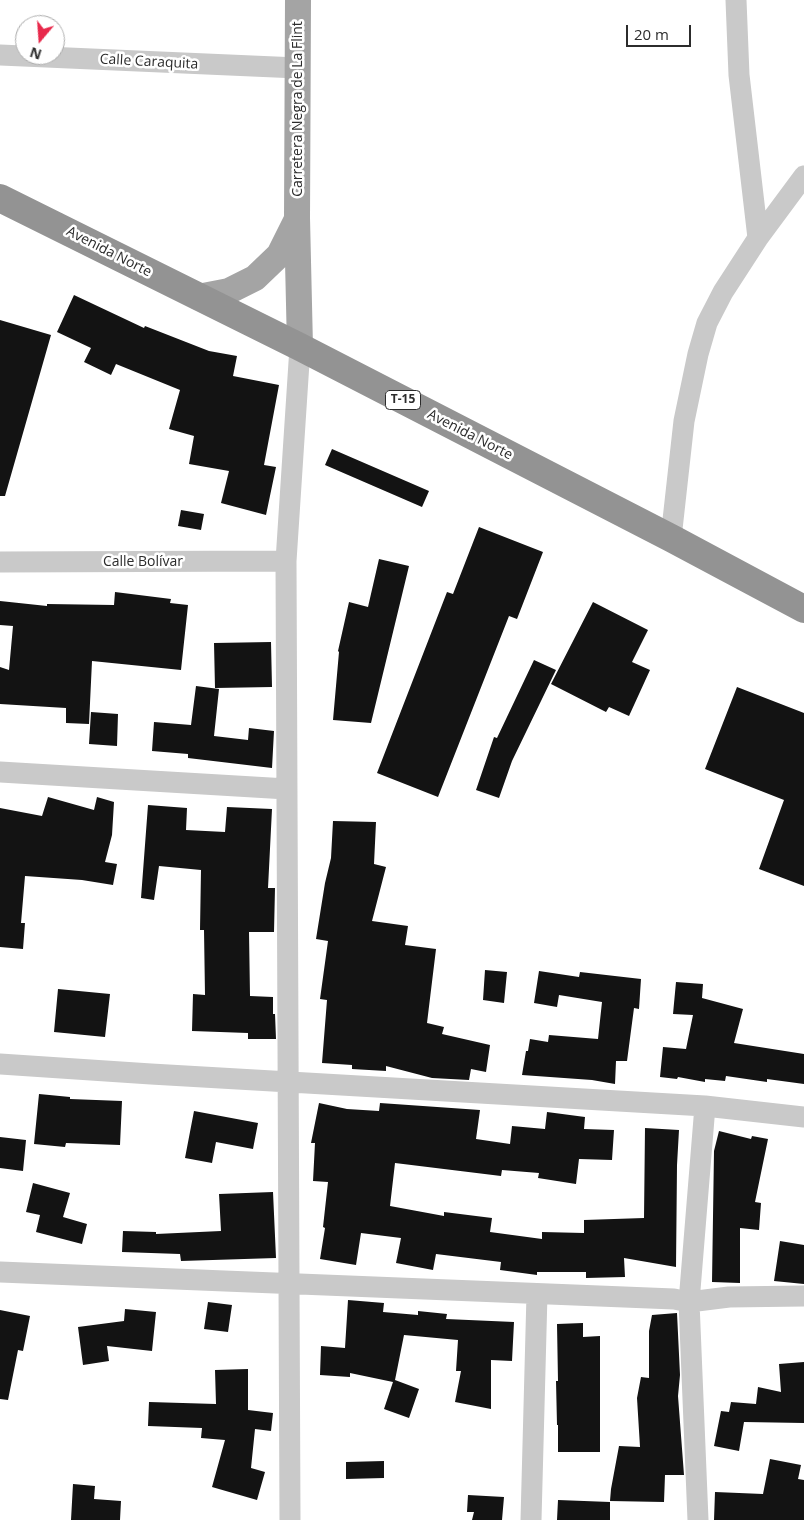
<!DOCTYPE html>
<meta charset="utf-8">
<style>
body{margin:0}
#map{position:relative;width:804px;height:1520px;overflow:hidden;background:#fff;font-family:"Open Sans",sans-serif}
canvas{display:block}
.north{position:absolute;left:15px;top:15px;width:50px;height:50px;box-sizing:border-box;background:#fff;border:1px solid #ababab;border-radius:50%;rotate:198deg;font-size:14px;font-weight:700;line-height:20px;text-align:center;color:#2c2c2c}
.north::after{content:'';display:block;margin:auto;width:18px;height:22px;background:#e8294b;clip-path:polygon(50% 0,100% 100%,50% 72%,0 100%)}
.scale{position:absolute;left:626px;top:25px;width:65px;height:22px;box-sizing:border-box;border:2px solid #2c2c2c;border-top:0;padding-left:6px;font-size:15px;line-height:18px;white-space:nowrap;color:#2c2c2c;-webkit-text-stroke:4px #fff;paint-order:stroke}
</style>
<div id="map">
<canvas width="804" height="1520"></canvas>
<div class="north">N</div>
<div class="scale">20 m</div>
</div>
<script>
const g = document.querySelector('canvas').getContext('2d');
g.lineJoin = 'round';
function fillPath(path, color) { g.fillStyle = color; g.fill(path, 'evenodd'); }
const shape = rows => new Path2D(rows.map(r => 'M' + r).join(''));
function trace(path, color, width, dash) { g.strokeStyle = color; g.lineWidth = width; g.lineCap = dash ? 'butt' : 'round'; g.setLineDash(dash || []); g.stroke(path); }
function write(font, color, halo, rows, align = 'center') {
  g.font = font + ' "Open Sans",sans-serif'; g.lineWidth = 5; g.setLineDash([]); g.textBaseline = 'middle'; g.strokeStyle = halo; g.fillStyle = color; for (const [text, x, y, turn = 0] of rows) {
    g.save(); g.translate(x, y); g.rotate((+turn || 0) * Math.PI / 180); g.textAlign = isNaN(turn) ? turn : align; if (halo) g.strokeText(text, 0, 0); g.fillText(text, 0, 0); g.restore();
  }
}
fillPath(shape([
 [74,295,144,328,145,326,209,351,237,356,233,376,279,385,264,465,276,467,266,515,221,503,229,471,189,464,194,436,169,429,180,390,116,364,111,375,84,362,91,348,57,332],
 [0,320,51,335,5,496,0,496],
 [332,449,429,491,422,507,325,465],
 [181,510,204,514,201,530,178,526],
 [479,527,543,552,517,619,509,616,438,797,377,773,447,592,453,594],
 [379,559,409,566,371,723,333,720,339,652,338,651,349,602,368,607],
 [115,592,171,599,170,603,188,605,181,670,92,661,89,724,66,723,66,708,0,704,0,667,9,670,13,626,0,625,0,601,47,606,47,604,114,605],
 [593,602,648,630,632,662,650,670,629,716,609,707,606,712,551,684],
 [271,642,272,687,215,688,214,643],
 [534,660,556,670,512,761,499,798,476,790,494,737,497,738],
 [196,686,219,689,214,736,248,740,249,728,274,731,272,768,188,758,188,754,152,751,154,722,191,725],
 [737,687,804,713,804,886,759,869,784,800,705,769],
 [91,712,118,714,117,746,89,744],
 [48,797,94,810,97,797,114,802,112,835,105,862,117,864,113,885,82,880,25,876,21,923,25,923,23,949,0,947,0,808,42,816],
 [148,805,187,808,186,830,225,832,227,807,272,809,268,888,275,888,274,932,249,932,250,996,273,997,273,1014,275,1014,276,1039,248,1039,248,1033,192,1031,193,994,205,995,204,930,200,930,201,870,159,866,154,900,141,898],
 [333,821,376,822,374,864,386,867,372,921,408,926,405,945,436,949,427,1023,444,1027,442,1034,490,1045,486,1072,471,1069,469,1080,432,1078,386,1066,386,1071,352,1069,352,1065,322,1063,327,1000,320,999,328,941,316,939,325,883,331,858],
 [485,970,507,972,504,1003,483,1000],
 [539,971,579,977,580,972,641,979,639,1009,634,1008,627,1061,616,1061,615,1084,592,1080,522,1075,526,1051,528,1051,530,1039,548,1042,549,1035,598,1039,602,1002,559,995,557,1007,534,1003],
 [676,982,703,984,702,998,743,1009,734,1043,804,1054,804,1084,767,1079,767,1082,726,1076,725,1081,705,1079,705,1082,678,1077,677,1079,660,1077,663,1047,686,1049,693,1015,673,1014],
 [58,989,110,994,105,1037,54,1032],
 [39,1094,70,1097,70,1099,122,1101,120,1145,66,1143,65,1147,34,1144],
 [319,1103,347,1109,379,1111,380,1103,480,1110,476,1139,510,1144,512,1126,545,1129,547,1112,585,1117,584,1129,614,1130,612,1160,579,1159,576,1184,538,1178,539,1173,502,1170,501,1176,395,1163,390,1206,444,1216,444,1212,492,1218,490,1232,542,1239,542,1232,584,1233,584,1220,644,1218,645,1128,679,1130,677,1165,676,1267,624,1258,625,1277,586,1278,586,1272,537,1272,537,1275,500,1270,501,1262,436,1254,433,1270,396,1263,401,1238,361,1233,356,1265,320,1259,325,1228,323,1227,328,1182,313,1181,315,1143,311,1143],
 [194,1111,258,1123,253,1149,216,1142,212,1163,185,1158],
 [719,1131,751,1139,752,1136,768,1139,755,1202,761,1203,759,1230,740,1228,740,1283,712,1282,714,1151],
 [0,1137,26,1140,23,1171,0,1168],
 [33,1183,70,1193,63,1217,87,1224,82,1244,36,1232,40,1215,26,1212],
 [273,1192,276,1258,181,1261,180,1254,122,1252,123,1231,156,1232,156,1234,221,1231,219,1194],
 [780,1241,804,1245,804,1284,774,1281],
 [348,1300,384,1303,383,1312,418,1315,418,1311,447,1314,446,1319,514,1322,512,1361,491,1360,491,1409,455,1402,461,1371,456,1371,458,1340,404,1335,395,1380,419,1389,409,1418,384,1409,393,1382,350,1373,350,1377,320,1375,321,1346,345,1348],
 [208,1302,232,1305,228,1332,204,1329],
 [125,1309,156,1312,152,1351,107,1346,109,1361,83,1365,78,1327,124,1321],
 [0,1310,30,1316,23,1351,18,1350,8,1400,0,1399],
 [677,1313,680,1375,678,1396,684,1475,665,1475,664,1502,610,1501,611,1489,619,1446,640,1447,637,1398,641,1377,649,1378,649,1331,652,1315],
 [583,1323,583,1337,600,1336,600,1452,558,1452,558,1425,557,1425,556,1381,558,1381,557,1324],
 [804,1362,804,1423,744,1422,739,1451,714,1446,721,1411,729,1412,731,1402,756,1404,758,1387,781,1392,779,1364],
 [248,1369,248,1410,273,1413,271,1431,255,1429,251,1468,265,1472,257,1500,212,1487,225,1440,201,1438,202,1428,148,1426,149,1402,216,1404,215,1370],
 [770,1459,801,1465,798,1479,804,1480,804,1520,714,1520,715,1492,763,1494],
 [384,1461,384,1478,346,1479,346,1462],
 [73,1484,95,1486,94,1499,121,1501,120,1520,71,1520],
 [468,1495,504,1497,502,1520,472,1520,474,1512,467,1512],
 [558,1500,610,1502,610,1520,557,1520]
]), '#131313');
trace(shape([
 [736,0,739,75,758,238],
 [0,55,298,68],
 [671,538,684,421,698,354,707,323,723,292,758,238,804,176],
 [0,562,286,561],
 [0,772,287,789],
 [0,1064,151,1074,705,1106,804,1117],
 [0,1272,674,1299,689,1302,729,1297,804,1296],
 [290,1520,286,561,300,347],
 [531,1520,537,1294],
 [698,1520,689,1302,705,1106]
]), '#c9c9c9', 21);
trace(shape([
 [298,0,297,218,300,347],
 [198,297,229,291,255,278,279,255,296,221]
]), '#a4a4a4', 26);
trace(shape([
 [0,198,300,347,671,538,804,609]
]), '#939393', 28);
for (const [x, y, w] of [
 [403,400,35]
]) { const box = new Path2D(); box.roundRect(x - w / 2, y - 9.5, w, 19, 4); g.fillStyle = '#fff'; g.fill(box); trace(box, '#2c2c2c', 1); }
write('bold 12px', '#2c2c2c', null, [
 ["T-15",403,400]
]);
write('14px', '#2c2c2c', '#fff', [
 ["Calle Caraquita",149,62,3],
 ["Carretera Negra de La Flint",298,109,-90],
 ["Avenida Norte",109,252,27],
 ["Avenida Norte",470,435,27],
 ["Calle Bolívar",143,562]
]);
</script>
